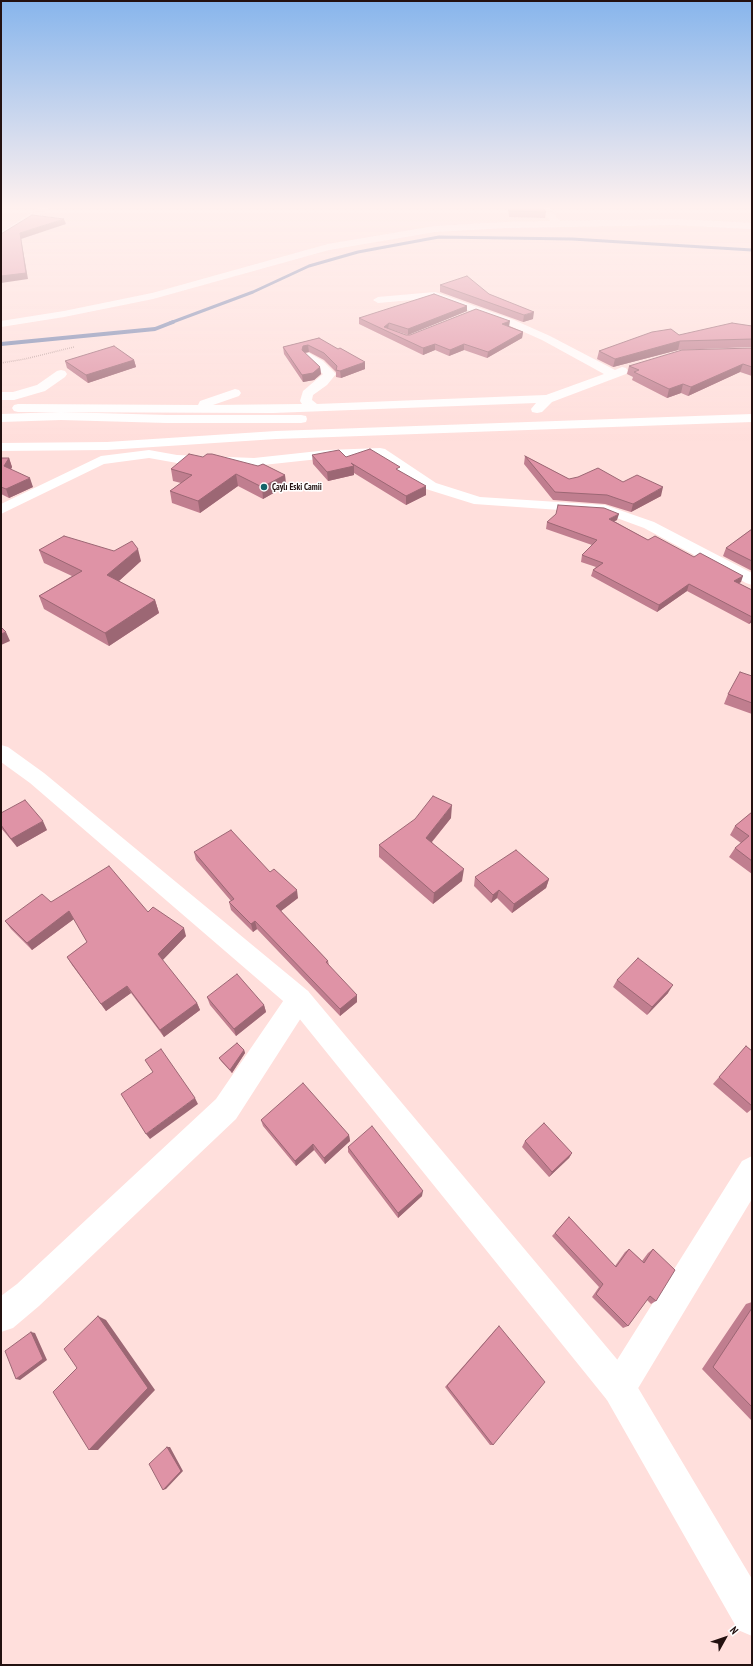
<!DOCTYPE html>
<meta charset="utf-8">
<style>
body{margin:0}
#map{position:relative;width:753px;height:1666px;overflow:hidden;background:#ffdfdc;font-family:"PT Sans Narrow",sans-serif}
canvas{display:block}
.frame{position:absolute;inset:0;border:2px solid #231110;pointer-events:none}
.north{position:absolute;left:705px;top:1618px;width:40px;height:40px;-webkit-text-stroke:3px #fff;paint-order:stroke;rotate:50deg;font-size:11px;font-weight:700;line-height:16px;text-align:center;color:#231110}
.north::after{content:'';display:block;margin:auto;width:14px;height:18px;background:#231110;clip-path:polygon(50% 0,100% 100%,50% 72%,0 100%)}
</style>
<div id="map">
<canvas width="753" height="1666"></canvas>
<div class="frame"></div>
<div class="north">N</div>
</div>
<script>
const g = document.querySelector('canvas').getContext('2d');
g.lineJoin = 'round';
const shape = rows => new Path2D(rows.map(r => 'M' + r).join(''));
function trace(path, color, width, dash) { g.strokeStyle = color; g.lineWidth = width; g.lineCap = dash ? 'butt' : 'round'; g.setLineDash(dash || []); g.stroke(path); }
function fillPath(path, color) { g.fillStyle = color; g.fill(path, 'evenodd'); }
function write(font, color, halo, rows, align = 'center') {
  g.font = font + ' "PT Sans Narrow",sans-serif'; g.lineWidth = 3; g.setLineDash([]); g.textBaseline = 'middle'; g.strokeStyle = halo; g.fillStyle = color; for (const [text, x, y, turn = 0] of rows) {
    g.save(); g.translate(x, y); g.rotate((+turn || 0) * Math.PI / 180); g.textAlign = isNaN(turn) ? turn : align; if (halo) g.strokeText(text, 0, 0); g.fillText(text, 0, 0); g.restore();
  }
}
trace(shape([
 [170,323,253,292,309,266,358,252,439,237,572,239,752,250]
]), '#7484af', 3);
trace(shape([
 [1,344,155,329,173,322]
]), '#7484af', 4);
trace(shape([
 [1,363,25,359,74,347]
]), '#927977', 1.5, [0.5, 1.5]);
fillPath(shape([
 [540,208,549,208,561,222,562,224,561,226,555,226,540,208],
 [435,292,514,320,550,336,615,370,622,367,626,368,628,371,626,374,552,402,542,412,537,413,532,412,531,409,536,403,273,413,18,412,14,411,12,408,14,405,18,404,198,405,200,401,235,389,239,390,241,393,239,396,213,405,302,404,300,401,303,391,323,374,303,356,305,354,309,353,323,361,336,374,327,385,313,395,312,400,317,404,546,395,604,374,542,340,506,324,434,298,378,303,373,300,378,297,435,292],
 [61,370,65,371,67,374,65,377,45,391,14,400,1,400,1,392,13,392,37,385,57,371,61,370],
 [380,448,385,449,436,483,480,497,605,505,654,522,752,573,752,585,746,583,644,528,603,513,474,504,426,489,377,456,328,458,254,466,177,463,149,458,104,464,1,514,1,504,101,456,149,450,177,455,254,458,328,450,380,448],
 [299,987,308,991,312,999,308,1007,236,1119,39,1306,13,1328,1,1332,1,1296,17,1284,216,1099,290,991,299,987],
 [752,1156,752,1199,631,1400,619,1405,607,1400,602,1388,607,1376,742,1161,752,1156]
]), '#fff');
fillPath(shape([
 [40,208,50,208,1,239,1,232,40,208],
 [674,219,752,223,752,229,674,225,504,228,435,232,329,250,153,299,64,317,1,327,1,321,64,311,152,293,328,244,435,226,504,222,674,219],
 [1,745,8,747,44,773,308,991,631,1376,752,1579,752,1636,738,1630,607,1400,290,1007,30,783,1,762,1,745]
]), '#fff');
fillPath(shape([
 [61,412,167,415,301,415,306,416,307,419,306,422,301,423,167,423,61,420,1,422,1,414,61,412],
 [752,414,752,422,276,439,107,450,1,451,1,443,107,442,276,431,752,414]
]), '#fff');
fillPath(shape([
 [508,208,543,208,546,212,545,218,509,217],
 [440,285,489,294,533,319,523,322,440,292],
 [467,306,467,311,408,335,509,326,523,332,522,338,487,358,464,350,449,356,435,350,423,355,359,324,359,318],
 [390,329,408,335,406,335],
 [752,326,752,347,678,350,613,367,597,359,599,351,679,335],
 [319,338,365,369,341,378,336,377,336,372,324,360,309,352,304,353,320,367,321,374,314,380,303,382,284,354,283,347],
 [752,348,752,376,740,372,688,396,681,393,667,398,632,380,633,377,627,374,629,366],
 [134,360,136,367,88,383,67,368,65,361],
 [312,455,346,457,400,471,426,495,406,505,354,473,354,475,328,481,313,464],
 [525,456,569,479,623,482,661,496,631,512,605,504,553,500,524,464],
 [203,457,285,475,286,486,263,499,238,486,200,513,172,503,170,491,181,483,173,481,171,469],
 [1,458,9,458,12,467,11,469,33,487,9,498,1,494],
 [617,520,614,521,648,540,741,582,739,583,752,590,752,622,749,624,687,591,657,612,591,576,593,570,596,567,581,562,582,555,592,545,546,529,547,522],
 [752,529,752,571,723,556,726,548],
 [39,550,141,561,119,581,155,600,159,613,109,646,44,609,39,596,72,576,44,563],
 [752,676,752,714,724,704,728,694],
 [752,812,752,874,729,857,735,848,741,843,730,835,735,826],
 [1,813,47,830,17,847,1,828],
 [451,818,432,842,462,881,433,904,379,857,379,845],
 [194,852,270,872,298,898,281,911,328,961,329,965,357,1002,340,1016,257,929,253,932,231,910,229,902,231,901,196,860],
 [475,877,549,879,546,888,512,913,497,898,491,903,474,886],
 [51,902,148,912,186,936,162,960,197,1003,200,1010,164,1037,131,993,106,1011,72,965,67,957,87,942,74,919,32,950,11,929,5,921],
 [617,980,668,993,647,1015,613,987],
 [207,997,264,1005,266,1012,236,1036,210,1005],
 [746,1046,752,1051,752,1109,747,1113,713,1084],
 [244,1050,245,1053,232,1073,221,1061,219,1058],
 [261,1120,349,1135,350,1141,325,1164,314,1150,296,1166,263,1126],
 [525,1141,572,1153,569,1158,549,1177,522,1147],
 [348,1147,422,1196,398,1218,348,1152],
 [569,1217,615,1266,625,1252,629,1249,642,1261,648,1253,653,1249,656,1301,651,1304,647,1300,628,1326,623,1328,592,1297,599,1287,552,1236],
 [752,1302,752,1421,702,1369,746,1304],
 [496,1329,493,1445,490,1445,445,1387]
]), '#c07e8f');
fillPath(shape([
 [64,219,66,224,21,239,28,279,1,283,1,276,20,233],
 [467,306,467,311,408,335,408,329],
 [534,312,533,319,523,322,524,315],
 [510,321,509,327,502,324],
 [389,323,388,329,384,327],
 [523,332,522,338,487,358,488,352],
 [680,341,678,350,613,367,615,359],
 [435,344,435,350,423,355,423,348],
 [464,344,464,350,449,356,450,350],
 [308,345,309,352,304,353,302,350,303,346],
 [134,360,136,367,88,383,86,375],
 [365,362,365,369,341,378,340,371],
 [743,364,740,372,688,396,691,387],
 [320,367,321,374,314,380,303,382,302,375],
 [683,384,681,393,667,398,669,389],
 [9,458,12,467,8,475,4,466],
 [354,466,354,475,328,481,327,472],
 [236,474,238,486,200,513,198,501],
 [285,475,286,486,263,499,262,487],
 [30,478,33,487,9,498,6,489],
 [426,486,426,495,406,505,406,496],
 [663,487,661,496,631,512,633,504],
 [619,514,617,520,607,525,609,519],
 [138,549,141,561,111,588,107,575],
 [743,576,741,582,732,587,734,581],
 [689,584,687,591,657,612,659,605],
 [155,600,159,613,109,646,105,633],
 [752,617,752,622,749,624],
 [6,632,10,641,1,645,1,634],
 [452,805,451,818,425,850,426,838],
 [43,821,47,830,17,847,11,839],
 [464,869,462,881,433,904,434,893],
 [549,879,546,888,512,913,514,904],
 [297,890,298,898,277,914,276,906],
 [499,890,497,898,491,903,493,895],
 [69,911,74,919,32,950,27,943],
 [255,921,257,929,253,932,251,924],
 [184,928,186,936,161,962,158,954],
 [673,985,668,993,647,1015,652,1007],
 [127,986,131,993,106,1011,101,1004],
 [357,995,357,1002,340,1016,340,1009],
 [197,1003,200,1010,164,1037,160,1030],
 [264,1005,266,1012,236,1036,234,1029],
 [244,1050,245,1053,232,1073,230,1070],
 [195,1098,198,1104,150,1139,146,1134],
 [349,1135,350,1141,325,1164,324,1158],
 [313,1144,314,1150,296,1166,295,1161],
 [572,1153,569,1158,549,1177,552,1172],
 [423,1191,422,1196,398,1218,398,1213],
 [98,1316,106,1320,155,1390,98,1450,89,1450],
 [31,1332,35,1333,47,1360,20,1380,16,1379],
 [167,1447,170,1447,183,1471,166,1489,163,1490]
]), '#9c6774');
const building = shape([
 [509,208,543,208,546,212,509,211,509,208],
 [32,215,64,219,20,233,26,273,1,276,1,234,32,215],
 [467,276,489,294,534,312,524,315,440,285,467,276],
 [434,294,467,306,408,329,389,323,384,327,406,335,410,335,476,309,510,321,502,324,523,332,488,352,464,344,450,350,435,344,423,348,359,318,434,294],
 [732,323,752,326,752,339,680,341,615,359,599,351,652,332,671,329,679,335,732,323],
 [319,338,338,349,340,348,365,362,340,371,336,370,337,366,324,353,308,345,303,346,302,350,320,367,313,373,302,375,283,347,319,338],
 [114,346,134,360,86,375,65,361,114,346],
 [752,348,752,367,743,364,691,387,683,384,669,389,634,372,639,370,629,366,682,350,752,348],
 [370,449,400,467,396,469,426,486,406,496,351,463,354,466,327,472,312,455,339,450,346,457,370,449],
 [189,454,203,457,207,454,212,454,258,466,263,464,285,475,262,487,236,474,198,501,170,491,192,475,171,469,189,454],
 [525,456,569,479,578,477,598,468,623,482,637,475,663,487,633,504,607,495,555,492,525,456],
 [1,458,9,458,4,466,30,478,6,489,1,487,1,458],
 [558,505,604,508,619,514,609,519,648,540,655,536,694,557,700,553,743,576,734,581,752,590,752,617,689,584,659,605,593,570,603,563,582,555,597,540,547,522,556,514,558,505],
 [752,529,752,561,726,548,752,529],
 [64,536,114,551,132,541,138,549,107,575,155,600,105,633,39,596,82,571,39,550,64,536],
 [1,627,6,632,1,634,1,627],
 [740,672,752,676,752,703,728,694,740,672],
 [433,796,452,805,426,838,464,869,434,893,379,845,415,819,433,796],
 [25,800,43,821,11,839,1,825,1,813,25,800],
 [752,812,752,861,735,848,749,836,735,826,752,812],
 [231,830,270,872,274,869,297,890,276,906,328,961,326,962,357,995,340,1009,255,921,251,924,229,902,234,899,194,852,231,830],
 [516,850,549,879,514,904,499,890,493,895,475,877,516,850],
 [109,866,148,912,153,907,184,928,158,954,197,1003,160,1030,127,986,101,1004,67,957,87,942,69,911,27,943,5,921,42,894,51,902,109,866],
 [638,958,673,985,652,1007,617,980,638,958],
 [237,974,264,1005,234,1029,207,997,237,974],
 [237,1043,244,1050,230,1070,219,1058,237,1043],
 [746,1046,752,1051,752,1106,719,1077,746,1046],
 [161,1049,195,1098,146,1134,121,1094,153,1072,145,1060,161,1049],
 [303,1083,349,1135,324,1158,313,1144,295,1161,261,1120,303,1083],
 [544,1123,572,1153,552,1172,525,1141,544,1123],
 [372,1126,423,1191,398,1213,348,1147,372,1126],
 [569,1217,616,1267,629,1249,644,1263,653,1249,675,1270,656,1301,650,1296,628,1326,596,1294,603,1284,555,1233,569,1217],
 [752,1308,752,1407,713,1367,752,1308],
 [98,1316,148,1388,89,1450,53,1392,77,1368,64,1349,98,1316],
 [499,1326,545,1382,493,1445,447,1386,499,1326],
 [31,1332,43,1359,16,1379,5,1351,31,1332],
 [167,1447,181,1471,163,1490,149,1464,167,1447]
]);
fillPath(building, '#df93a6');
trace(building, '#9c6774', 1);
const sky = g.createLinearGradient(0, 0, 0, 441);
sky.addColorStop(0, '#87b5ec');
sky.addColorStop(0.47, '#fff1ef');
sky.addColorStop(1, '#fff1ef00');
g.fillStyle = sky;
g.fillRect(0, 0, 753, 441);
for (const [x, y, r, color] of [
 [264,487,4,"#146369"]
]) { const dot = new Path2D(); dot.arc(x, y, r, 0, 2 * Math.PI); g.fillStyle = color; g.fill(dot); trace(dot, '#fff', 1.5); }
write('bold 9px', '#231110', '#fff', [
 ["Çaylı Eski Camii",272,487]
], 'left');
</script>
